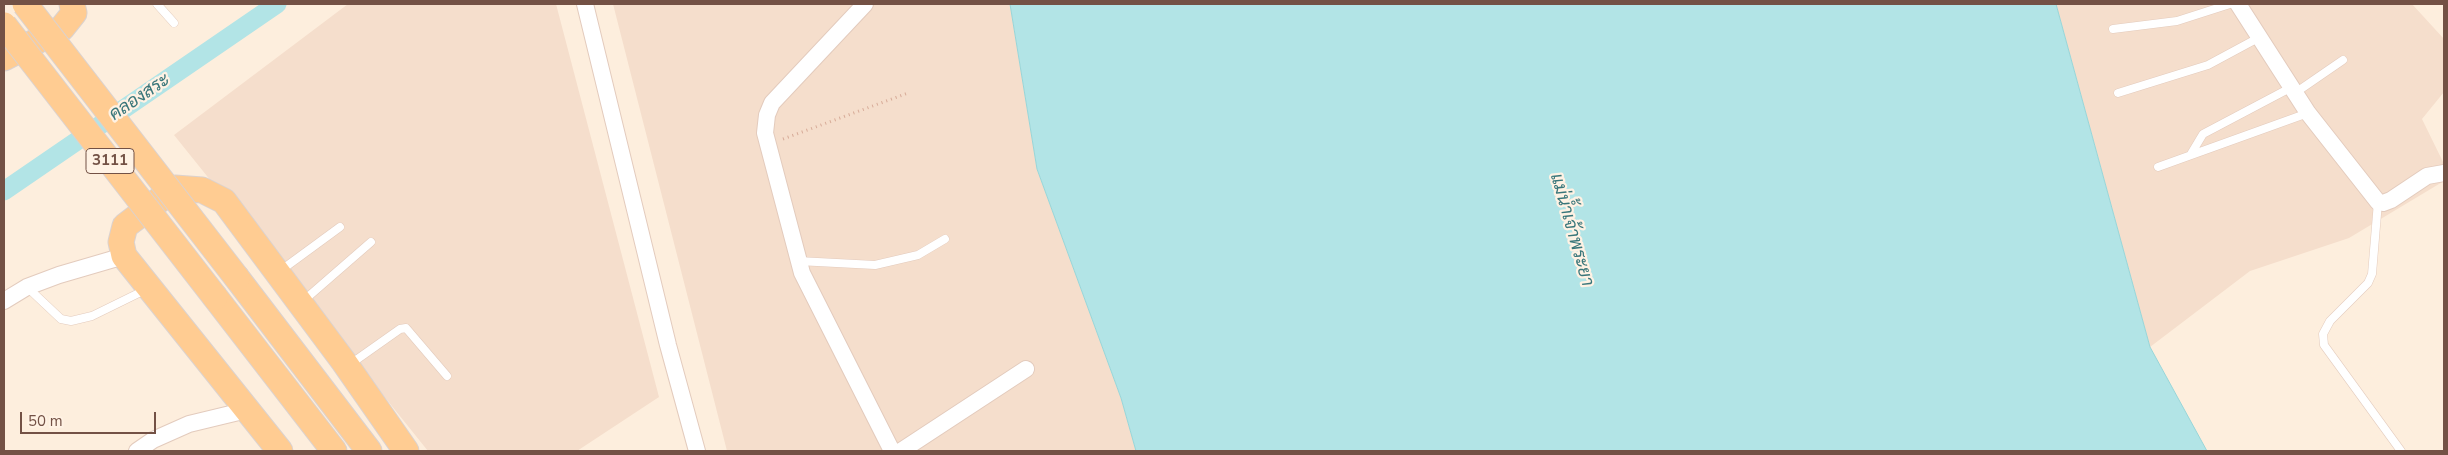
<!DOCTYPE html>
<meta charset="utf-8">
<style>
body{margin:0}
#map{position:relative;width:2448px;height:455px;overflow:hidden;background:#fdeedd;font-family:"Nunito Sans",sans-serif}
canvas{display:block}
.frame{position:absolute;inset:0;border:5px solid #735145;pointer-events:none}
.scale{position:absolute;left:20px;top:412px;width:136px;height:22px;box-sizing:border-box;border:2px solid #735145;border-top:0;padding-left:6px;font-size:15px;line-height:18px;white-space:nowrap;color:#735145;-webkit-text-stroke:4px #fff2e4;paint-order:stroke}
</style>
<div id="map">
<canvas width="2448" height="455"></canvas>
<div class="frame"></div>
<div class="scale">50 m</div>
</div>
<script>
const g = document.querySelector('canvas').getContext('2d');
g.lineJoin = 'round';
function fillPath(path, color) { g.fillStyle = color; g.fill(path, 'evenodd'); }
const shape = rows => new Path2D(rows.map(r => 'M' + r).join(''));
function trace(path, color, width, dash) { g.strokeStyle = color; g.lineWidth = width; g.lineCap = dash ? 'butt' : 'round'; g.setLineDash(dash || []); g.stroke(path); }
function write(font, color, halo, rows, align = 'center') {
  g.font = font + ' "Nunito Sans",Sarabun,sans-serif'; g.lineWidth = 4.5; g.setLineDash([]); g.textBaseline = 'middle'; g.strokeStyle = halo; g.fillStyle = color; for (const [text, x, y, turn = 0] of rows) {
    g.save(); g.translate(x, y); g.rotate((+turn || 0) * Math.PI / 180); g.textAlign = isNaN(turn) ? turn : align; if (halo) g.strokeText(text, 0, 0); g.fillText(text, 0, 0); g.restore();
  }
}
fillPath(shape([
 [348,4,556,4,659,397,577,451,428,451,174,135],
 [613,4,1010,4,1037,169,1121,398,1136,451,727,451],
 [2056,4,2412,4,2444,39,2444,92,2422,119,2444,164,2444,181,2349,238,2250,271,2150,347]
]), '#f5decc');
const water = shape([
 [1010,4,2056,4,2150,347,2207,451,1136,451,1121,398,1037,169,1010,4]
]);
fillPath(water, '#b2e4e6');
trace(water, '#98d5d8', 1);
trace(shape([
 [4,191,277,4]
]), '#b2e4e6', 19);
const lane = shape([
 [157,4,174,23],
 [2113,29,2177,21,2230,4],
 [2118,93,2208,65,2260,37],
 [2295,93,2343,60],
 [2191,154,2203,134,2292,87],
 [2158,167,2308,113],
 [2378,202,2372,274,2368,283,2330,321,2323,334,2324,345,2401,451],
 [798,261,875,265,918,255,945,239],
 [280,271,340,227],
 [27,287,61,319,71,321,92,316,145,290],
 [302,302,371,242],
 [349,365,400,329,406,328,447,376]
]);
const street = shape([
 [585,4,668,345,697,451],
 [865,4,772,103,767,115,765,133,802,273,892,451],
 [2238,4,2308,113,2378,202,2383,203,2391,200,2427,176,2444,173],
 [4,301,27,287,59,275,124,256],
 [137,451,153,440,189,424,247,410],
 [901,451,1026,369]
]);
const primary = shape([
 [4,58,62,28,74,13,72,4],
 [237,278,369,451],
 [215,297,334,451],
 [280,451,124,256,121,242,125,226,175,188,202,190,224,201,344,362,406,451]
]);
trace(lane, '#e3cbbd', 9);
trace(street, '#e3cbbd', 18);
trace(primary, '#dbd2cf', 27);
trace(shape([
 [783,139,908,93]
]), '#d7ab98', 3, [1, 4]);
trace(lane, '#fff', 8);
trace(street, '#fff', 16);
trace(primary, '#ffcc92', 25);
const primaryBridge = shape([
 [25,4,237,278],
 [4,25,215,297]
]);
trace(primaryBridge, '#dbd2cf', 27, []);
trace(primaryBridge, '#ffcc92', 25);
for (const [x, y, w] of [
 [110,161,48]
]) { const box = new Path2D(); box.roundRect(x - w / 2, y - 12.5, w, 25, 4); g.fillStyle = '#fff2e4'; g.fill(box); trace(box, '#735145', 1); }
write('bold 15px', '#735145', null, [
 ["3111",110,161]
]);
write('italic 18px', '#39767a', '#fff2e4', [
 ["คลองสระ",140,98,-34],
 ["แม่น้ำเจ้าพระยา",1571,230,74]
]);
</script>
